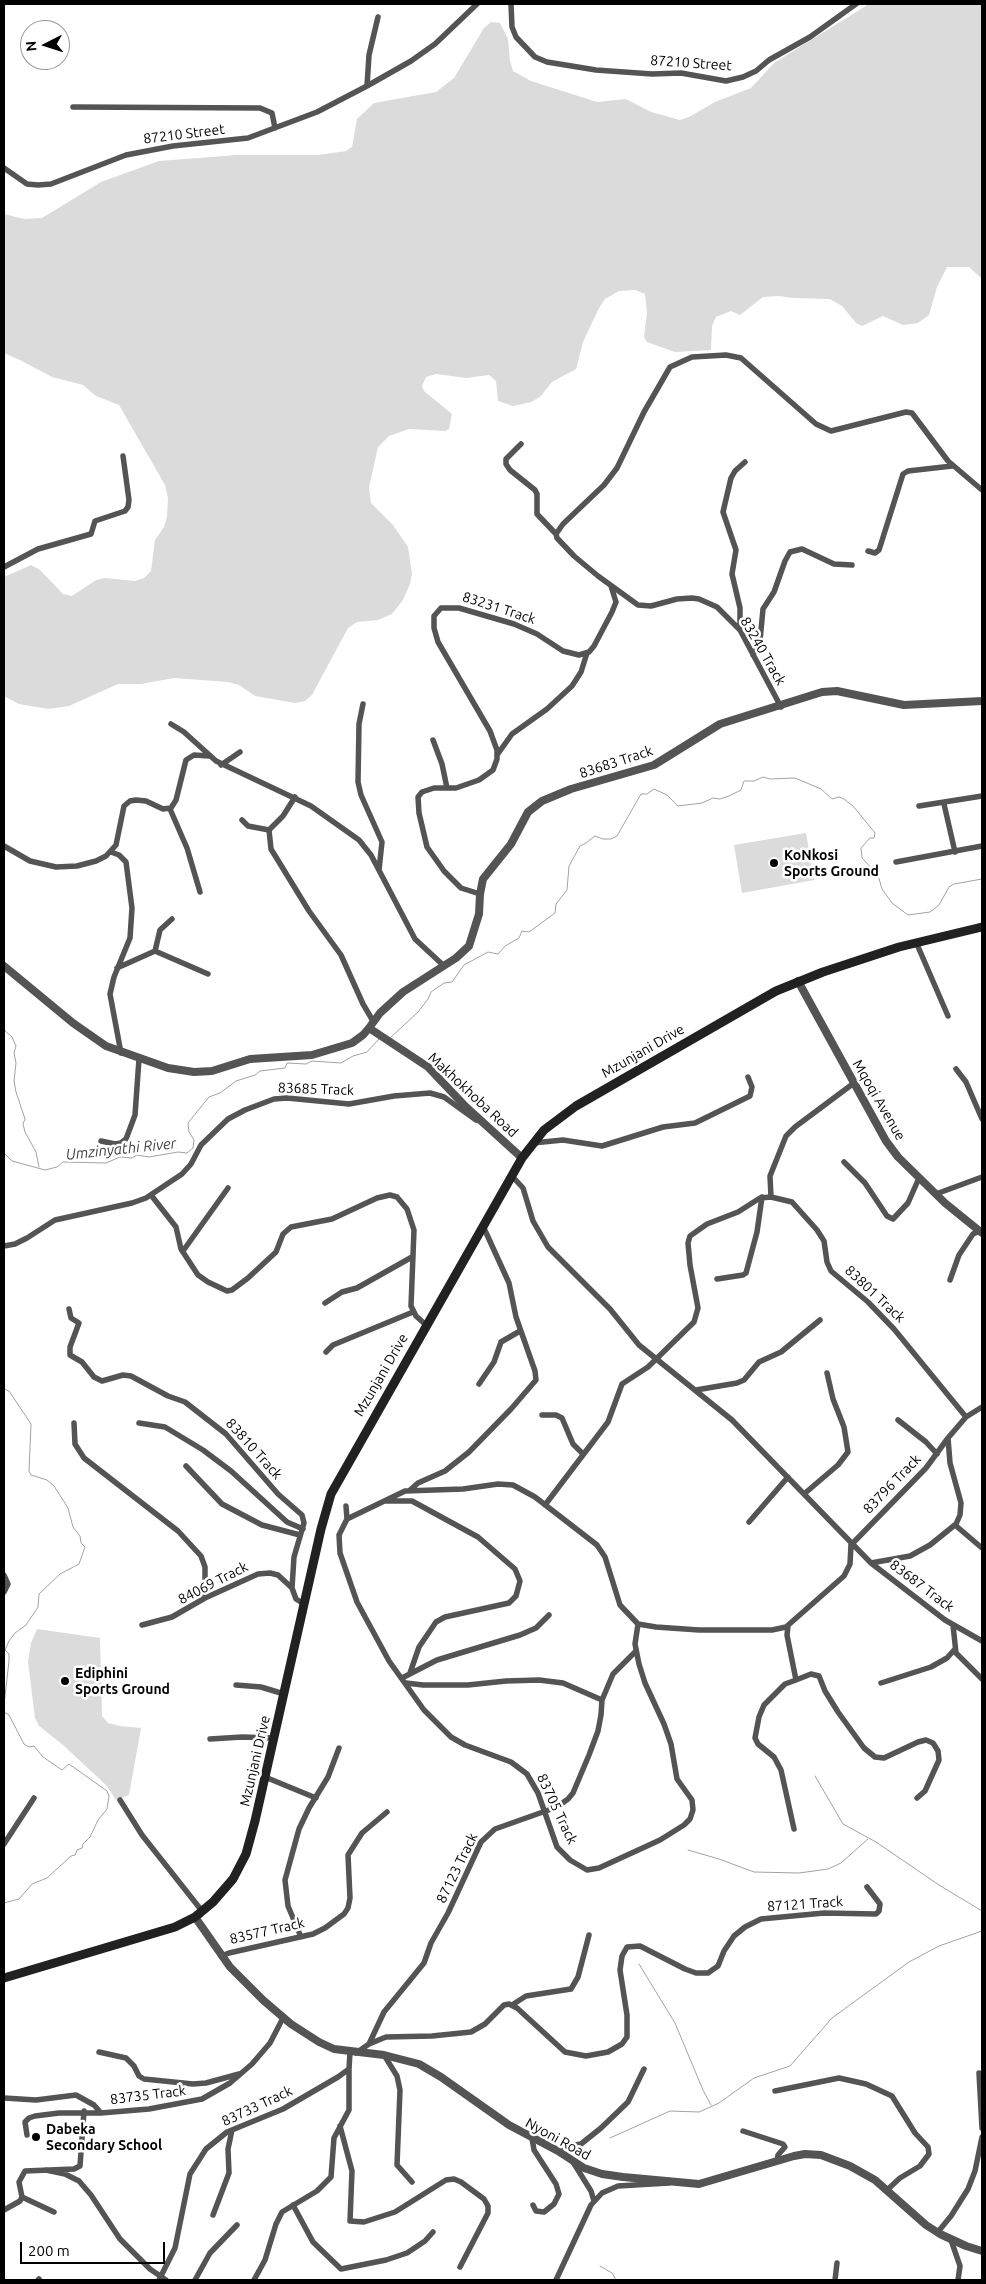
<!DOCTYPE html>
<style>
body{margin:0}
#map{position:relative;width:986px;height:2284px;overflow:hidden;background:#fff;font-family:Ubuntu,sans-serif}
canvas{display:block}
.frame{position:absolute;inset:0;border:5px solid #000;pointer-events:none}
.north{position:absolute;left:20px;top:20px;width:50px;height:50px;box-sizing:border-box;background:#fff;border:1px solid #999;border-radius:50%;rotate:265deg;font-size:14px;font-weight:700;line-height:20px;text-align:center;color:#000}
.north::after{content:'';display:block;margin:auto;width:18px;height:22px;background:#000;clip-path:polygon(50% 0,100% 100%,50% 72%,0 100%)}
.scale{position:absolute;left:20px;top:2242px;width:145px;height:22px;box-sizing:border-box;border:2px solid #000;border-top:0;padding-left:6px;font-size:15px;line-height:18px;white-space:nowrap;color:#000;-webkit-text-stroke:4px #fff;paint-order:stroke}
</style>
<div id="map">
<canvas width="986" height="2284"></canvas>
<div class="frame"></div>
<div class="north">N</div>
<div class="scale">200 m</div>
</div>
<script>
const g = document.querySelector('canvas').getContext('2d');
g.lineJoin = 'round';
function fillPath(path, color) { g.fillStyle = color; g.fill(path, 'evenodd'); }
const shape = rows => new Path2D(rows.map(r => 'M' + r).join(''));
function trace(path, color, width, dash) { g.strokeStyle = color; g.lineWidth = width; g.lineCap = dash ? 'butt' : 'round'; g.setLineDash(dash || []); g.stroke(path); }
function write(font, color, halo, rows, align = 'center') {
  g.font = font + ' Ubuntu,sans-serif'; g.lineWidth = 5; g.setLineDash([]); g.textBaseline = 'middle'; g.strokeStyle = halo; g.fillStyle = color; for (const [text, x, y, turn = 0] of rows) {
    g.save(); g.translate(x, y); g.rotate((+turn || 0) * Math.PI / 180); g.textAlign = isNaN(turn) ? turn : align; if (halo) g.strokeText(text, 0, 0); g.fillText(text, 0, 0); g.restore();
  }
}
fillPath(shape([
 [869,4,982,4,982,279,969,267,947,267,937,287,929,315,918,323,903,325,883,316,862,326,856,323,842,306,830,299,793,298,778,296,763,297,740,315,731,311,716,317,712,326,711,350,675,352,647,342,644,337,647,313,645,294,635,290,619,291,605,299,599,308,583,342,576,369,552,382,540,397,531,402,513,406,498,401,496,381,489,375,466,378,436,374,426,377,422,386,424,391,452,414,449,429,445,431,409,429,389,436,378,447,369,487,371,503,393,525,408,547,412,574,410,584,403,600,392,614,378,620,357,622,348,628,312,695,305,701,295,703,255,696,239,685,228,682,174,678,141,684,118,684,69,706,48,709,19,704,4,696,4,577,31,565,40,570,63,594,72,596,96,580,105,578,135,581,144,578,151,571,155,540,164,527,167,517,168,498,165,485,119,405,96,396,83,385,52,377,20,360,4,353,4,214,24,219,42,218,101,182,159,161,237,155,318,155,346,151,352,147,357,119,374,103,436,92,454,78,484,28,491,22,500,23,508,39,510,61,513,71,531,81,597,102,626,99,651,112,680,120,689,117,715,102,751,88,774,63],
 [806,833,814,880,742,893,734,845],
 [37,1629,100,1638,102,1716,108,1723,120,1726,141,1728,129,1795,116,1800,107,1786,63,1745,39,1726,35,1718,28,1662,31,1643]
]), '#dbdbdb');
trace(shape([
 [4,1030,12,1037,16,1046,14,1053,16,1063,14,1081,16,1092,25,1119,23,1124,25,1132,36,1152,39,1167],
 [390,1038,418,1012,428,999,431,992,444,983,452,982,464,965,488,952,498,954,505,946,519,938,522,931,529,932,555,913,556,904,567,890,569,866,580,846,586,843,595,836,603,839,611,839,617,836,641,794,647,794,654,789,667,795,678,806,702,803,713,798,720,799,729,796,741,790,744,781,754,781,763,777,770,779,795,778,821,789,832,799,839,797,844,799,853,806,875,833,874,838,870,838,861,848,862,858,878,875,882,889,892,903,908,915,930,912,939,905,949,887,954,884,982,879],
 [4,1153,12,1161,45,1170,57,1167,63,1162,106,1163,120,1157,132,1158,137,1155,149,1157,178,1152,187,1153,193,1148,194,1140,189,1132,188,1123,209,1097,220,1093,236,1081,255,1075,260,1071,285,1068,287,1063,306,1064,312,1061,341,1063,353,1056,367,1052,379,1039],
 [4,1389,9,1391,31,1424,29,1471,31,1475,47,1480,54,1486,68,1508,73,1527,80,1536,81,1543,85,1547,79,1564,60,1574,39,1594,38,1607,26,1625,15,1633,9,1641,5,1650,9,1654,9,1661,4,1705],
 [4,1712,9,1715,24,1744,29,1747,34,1746,43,1757,62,1770,69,1764,107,1791,109,1796,107,1809,98,1820,90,1837,83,1844,82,1848,77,1850,75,1855,71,1856,47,1878,32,1884,19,1899,4,1903],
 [815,1776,843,1824,876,1842,939,1885,982,1911],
 [688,1850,719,1859,754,1872,799,1873,828,1869,841,1863,868,1839],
 [639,1964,675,2023,703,2090,711,2105],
 [610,2138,670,2111,699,2112,719,2103,754,2078,790,2066,832,2018,909,1962,939,1946,982,1931],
 [600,2266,612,2273,616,2280]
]), '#a2a2a2', 1);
trace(shape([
 [511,4,512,27,516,37,535,57,547,62,596,70,652,74,681,73,726,81,743,77,756,71,769,60,810,37,856,4],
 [367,86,411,61,435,44,477,4],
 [73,107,260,108,272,113,275,128],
 [4,168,27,184,38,185,51,184,126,155,173,146,248,138,317,112,367,86,369,55,378,17],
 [521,444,506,459,506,464,510,470,535,490,537,494,537,514,556,534],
 [868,551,875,553,879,550,903,474,908,471,952,466],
 [4,567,38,549,91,534,95,521,125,511,128,507,129,500,123,456],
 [740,630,740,608,732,574,736,550,723,512,731,478,735,471,745,462],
 [753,655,760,641,763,609,774,592,785,561,790,552,802,549,834,564,852,565],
 [363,704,359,724,358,782,361,795,382,842,379,870],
 [781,707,740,630,717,607,699,599,692,598,677,599,651,606,638,605,598,576,574,556,557,538,556,534,563,524,604,485,617,468,644,412,670,367,692,357,726,355,741,358,816,424,831,431,906,412,912,413,948,461,982,490],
 [171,724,184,732,216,761,311,806,359,840,371,855,415,939,443,965],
 [433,740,442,764,447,788],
 [497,755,512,734,547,709,572,686,581,672,587,653],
 [221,765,240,752],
 [295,797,283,816,269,830,271,849,309,911,341,955,363,1004,373,1021],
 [944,804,955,852],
 [919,806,982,796],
 [170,809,187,848,200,892],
 [242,820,248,826,269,830],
 [4,846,30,861,56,867,77,866,96,861,106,856,116,845,124,806,130,801,136,800,146,801,163,809,171,808,176,800,186,760,194,755,209,756],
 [111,852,119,855,126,862,132,908,130,938,114,977,110,994,121,1053],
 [896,862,982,846],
 [480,894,461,888,444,871,427,847,419,813,418,797,422,792,434,788,456,788,479,780,493,770,497,759,497,750,490,731,438,642,434,628,434,616,441,608,459,608,514,624,537,634,563,651,579,655,589,652,594,646,612,612,616,602,611,586],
 [916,942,948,1016],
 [155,951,160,930,172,919],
 [117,968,155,951,208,974],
 [956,1069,966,1082,982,1119],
 [854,1083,795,1127,786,1136,770,1176,771,1197,792,1202,817,1230,824,1241,827,1262,831,1271,868,1302,894,1329,966,1417],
 [101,1141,115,1144,121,1143,126,1139,135,1115,139,1059],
 [533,1143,563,1140,602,1146,663,1127,695,1123,750,1096,752,1087,748,1077],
 [844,1162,865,1183,887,1216,893,1219,908,1203,919,1178],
 [512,1176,523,1188,533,1221,548,1247,610,1309,639,1345,732,1420,871,1563,945,1620,982,1641],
 [936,1194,982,1177],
 [151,1195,176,1227,181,1249,198,1275,208,1282,227,1291,232,1290,248,1278,276,1252,283,1234,291,1227,332,1219,377,1198,390,1195,397,1197,407,1209,414,1230,411,1306,416,1316,426,1325],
 [4,1246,15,1244,27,1238,55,1220,132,1203,146,1198,182,1174,191,1164,201,1145,228,1119,245,1110,274,1099,287,1098,349,1104,394,1096,430,1093,444,1097,476,1120],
 [183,1251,228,1188],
 [717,1279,743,1275,746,1273,757,1232,762,1197],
 [950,1280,959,1255,973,1234,979,1231],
 [325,1303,342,1292,357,1288,412,1257],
 [69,1309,71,1318,79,1323,70,1347,70,1355,82,1362,94,1377,102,1381,123,1375,131,1376,168,1396,185,1402,226,1434,278,1494,302,1515,304,1523,294,1557,292,1588,296,1599,304,1604],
 [326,1352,333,1345,413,1312],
 [479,1384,494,1362,501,1342,520,1331],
 [696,1390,737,1383,744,1380,759,1362,781,1352,820,1320],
 [542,1415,556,1415,562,1418,573,1444,583,1454],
 [898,1420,926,1442,937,1454],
 [74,1423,75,1444,84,1458,178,1531,201,1556,205,1567,205,1598],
 [139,1423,165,1427,203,1450,231,1471,287,1522,303,1529],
 [186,1466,222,1504,262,1525,300,1535],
 [410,1490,418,1483,445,1471,469,1452,511,1409,536,1380,535,1371,516,1317,509,1283,483,1226],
 [804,1494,838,1465,848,1452,844,1427,833,1399,827,1373],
 [386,1501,412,1501,478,1537,515,1569,520,1581,516,1596,509,1603,445,1617,436,1622,419,1647,410,1673],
 [545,1505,608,1422,622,1384,648,1367,694,1322,698,1308,690,1265,688,1243,690,1236,707,1224,738,1212,760,1198,771,1197],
 [346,1506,347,1519,339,1535,340,1553,357,1602,389,1661,424,1710,451,1737,465,1745,511,1762,527,1774,538,1793,557,1847,570,1860,587,1870,599,1868,660,1840,684,1825,690,1819,693,1810,692,1800,677,1779,671,1744,664,1724,645,1683,639,1664,635,1644,638,1624],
 [347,1519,405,1491,463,1489,498,1484,513,1485,535,1497,597,1545,605,1557,620,1605,638,1624,656,1627,699,1630,772,1630,786,1627,844,1576,850,1564,851,1545],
 [749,1522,788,1477],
 [955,1525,982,1548],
 [851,1545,926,1468,948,1438],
 [871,1563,910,1556,930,1545,956,1524,960,1515,961,1503,950,1463,948,1438,966,1417,982,1407],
 [4,1575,8,1584,4,1592],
 [142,1625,172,1617,205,1598,258,1574,270,1573,278,1575,292,1588],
 [953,1625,956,1653,982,1679],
 [788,1626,787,1635,796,1680,811,1674,819,1676,825,1691,838,1712,864,1748,875,1757,884,1758,918,1742,926,1740,933,1743,938,1751,939,1760,925,1791,917,1798],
 [402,1678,437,1660,520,1635,536,1628,549,1615],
 [881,1683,931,1667,947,1658,955,1649],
 [236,1685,261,1687,284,1694],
 [602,1700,613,1674,636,1651],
 [210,1739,242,1737,274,1738],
 [265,1777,316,1798],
 [120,1800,142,1835,202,1911],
 [794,1829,781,1770,774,1757,758,1744,755,1738,759,1717,764,1705,785,1684,796,1680],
 [4,1844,34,1798],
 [301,1937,288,1906,285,1880,299,1829,309,1808,328,1777,339,1748],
 [221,1956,229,1953,313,1934,325,1928,344,1914,348,1908,350,1898,348,1855,362,1833,387,1812],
 [512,2005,526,1996,571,1989,578,1977,589,1935],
 [369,2044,384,2012,424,1963,431,1943,448,1913,481,1842,495,1829,557,1807,568,1799,573,1793,589,1755,598,1731,601,1715,602,1700,563,1683,539,1680,506,1681,468,1685,423,1685,406,1683],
 [99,2052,126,2058,134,2066,139,2076,144,2079,193,2084,206,2083,239,2074],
 [356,2053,369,2044,386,2037,432,2036,471,2032,485,2024,504,2005,509,2004,517,2008,565,2052,586,2056,608,2052,622,2044,627,2037,627,2015,620,1970,622,1956,627,1947,640,1946,685,1969,696,1973,708,1973,718,1966,724,1951,734,1936,745,1927,761,1919,824,1913,876,1914,879,1911,880,1904,867,1887],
 [384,2055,397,2076,400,2090,397,2165,412,2182],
 [979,2073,982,2128],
 [775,2091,839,2078,866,2084,892,2096,915,2133,928,2147,929,2154,920,2166,900,2178,887,2190],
 [4,2098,36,2100,76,2095,94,2105,101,2113],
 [340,2126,352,2171,350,2221,364,2222,395,2212,446,2180,454,2179,461,2182,484,2199,488,2206,488,2213,460,2267],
 [743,2131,783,2144,785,2147,778,2155,777,2161],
 [27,2135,25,2122,29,2118,35,2116,59,2113,101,2113,149,2109,202,2099,230,2083,252,2064,270,2043,283,2018],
 [532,2138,534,2150,556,2184,559,2194,554,2204,544,2212,536,2211,533,2205],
 [558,2151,564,2147,581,2144,601,2128,628,2102,644,2069],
 [573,2162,591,2191,594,2201],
 [46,2170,65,2174,79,2181,91,2195,120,2239,150,2269,166,2280],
 [22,2197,54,2212],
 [293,2205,313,2242,341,2269,386,2260,407,2253,425,2241,433,2232],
 [4,2210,20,2201,22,2197,19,2182,25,2171,74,2169,80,2166,84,2111],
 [213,2215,229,2173,228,2149,232,2130],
 [937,2233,951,2216,968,2189,975,2171,982,2137],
 [951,2240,960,2266,958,2280],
 [38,2280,39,2279],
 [159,2280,175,2248,190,2174,206,2149,227,2132,283,2109,338,2077,349,2069,350,2052],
 [195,2280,210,2253,237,2225],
 [254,2280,265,2260,276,2224,282,2212,317,2191,331,2177,334,2138,349,2110,349,2069],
 [556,2280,591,2205,602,2193,618,2186,669,2183],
 [835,2280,837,2263]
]), '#545454', 5.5);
trace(shape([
 [4,966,73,1023,106,1046,168,1068,194,1072,212,1071,250,1059,312,1055,352,1043,363,1035,369,1028,428,1067,466,1107,522,1158],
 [798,981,886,1141,898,1157,945,1203,982,1233],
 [369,1028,380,1013,403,992,456,958,469,946,479,914,480,894,483,879,511,844,528,812,542,801,571,789,654,765,720,724,822,692,837,691,904,705,982,701],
 [195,1917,230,1967,263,2000,291,2024,319,2042,334,2049,384,2055,419,2064,441,2077,509,2125,558,2151,584,2168,602,2174,623,2177,699,2184,794,2156,805,2154,821,2155,850,2166,875,2180,926,2225,940,2234,966,2246,982,2251]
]), '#545454', 8);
trace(shape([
 [4,1978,175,1927,195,1917,213,1902,233,1879,246,1854,255,1821,321,1529,331,1494,522,1158,544,1130,576,1106,776,991,823,972,899,947,982,927]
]), '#212121', 9);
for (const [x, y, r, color] of [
 [774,863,5,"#000"],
 [65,1681,5,"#000"],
 [36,2137,5,"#000"]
]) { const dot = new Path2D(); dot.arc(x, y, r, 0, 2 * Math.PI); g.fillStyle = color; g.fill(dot); trace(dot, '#fff', 2); }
write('14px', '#000', '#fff', [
 ["87210 Street",691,63,4],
 ["87210 Street",184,134,-7],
 ["83231 Track",499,608,18],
 ["83240 Track",763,651,60],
 ["83683 Track",616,762,-18],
 ["Mzunjani Drive",643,1051,-30],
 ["83685 Track",316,1089,2],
 ["Makhokhoba Road",473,1095,43],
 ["Mqoqi Avenue",879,1100,60],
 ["83801 Track",875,1294,43],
 ["Mzunjani Drive",381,1375,-60],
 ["83810 Track",254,1449,48],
 ["83796 Track",892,1484,-46],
 ["84069 Track",213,1583,-27],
 ["83687 Track",922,1586,37],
 ["Mzunjani Drive",255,1761,-77],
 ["83705 Track",557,1809,65],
 ["87123 Track",457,1868,-64],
 ["87121 Track",805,1904,-4],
 ["83577 Track",267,1931,-13],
 ["83735 Track",148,2095,-7],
 ["83733 Track",257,2106,-25],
 ["Nyoni Road",558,2139,29]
]);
write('bold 14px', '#000', '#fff', [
 ["KoNkosi",784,855],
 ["Sports Ground",784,871],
 ["Ediphini",75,1673],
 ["Sports Ground",75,1689],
 ["Dabeka",46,2129],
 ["Secondary School",46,2145]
], 'left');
write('italic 15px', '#434343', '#fff', [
 ["Umzinyathi River",121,1149,-6]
]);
</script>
